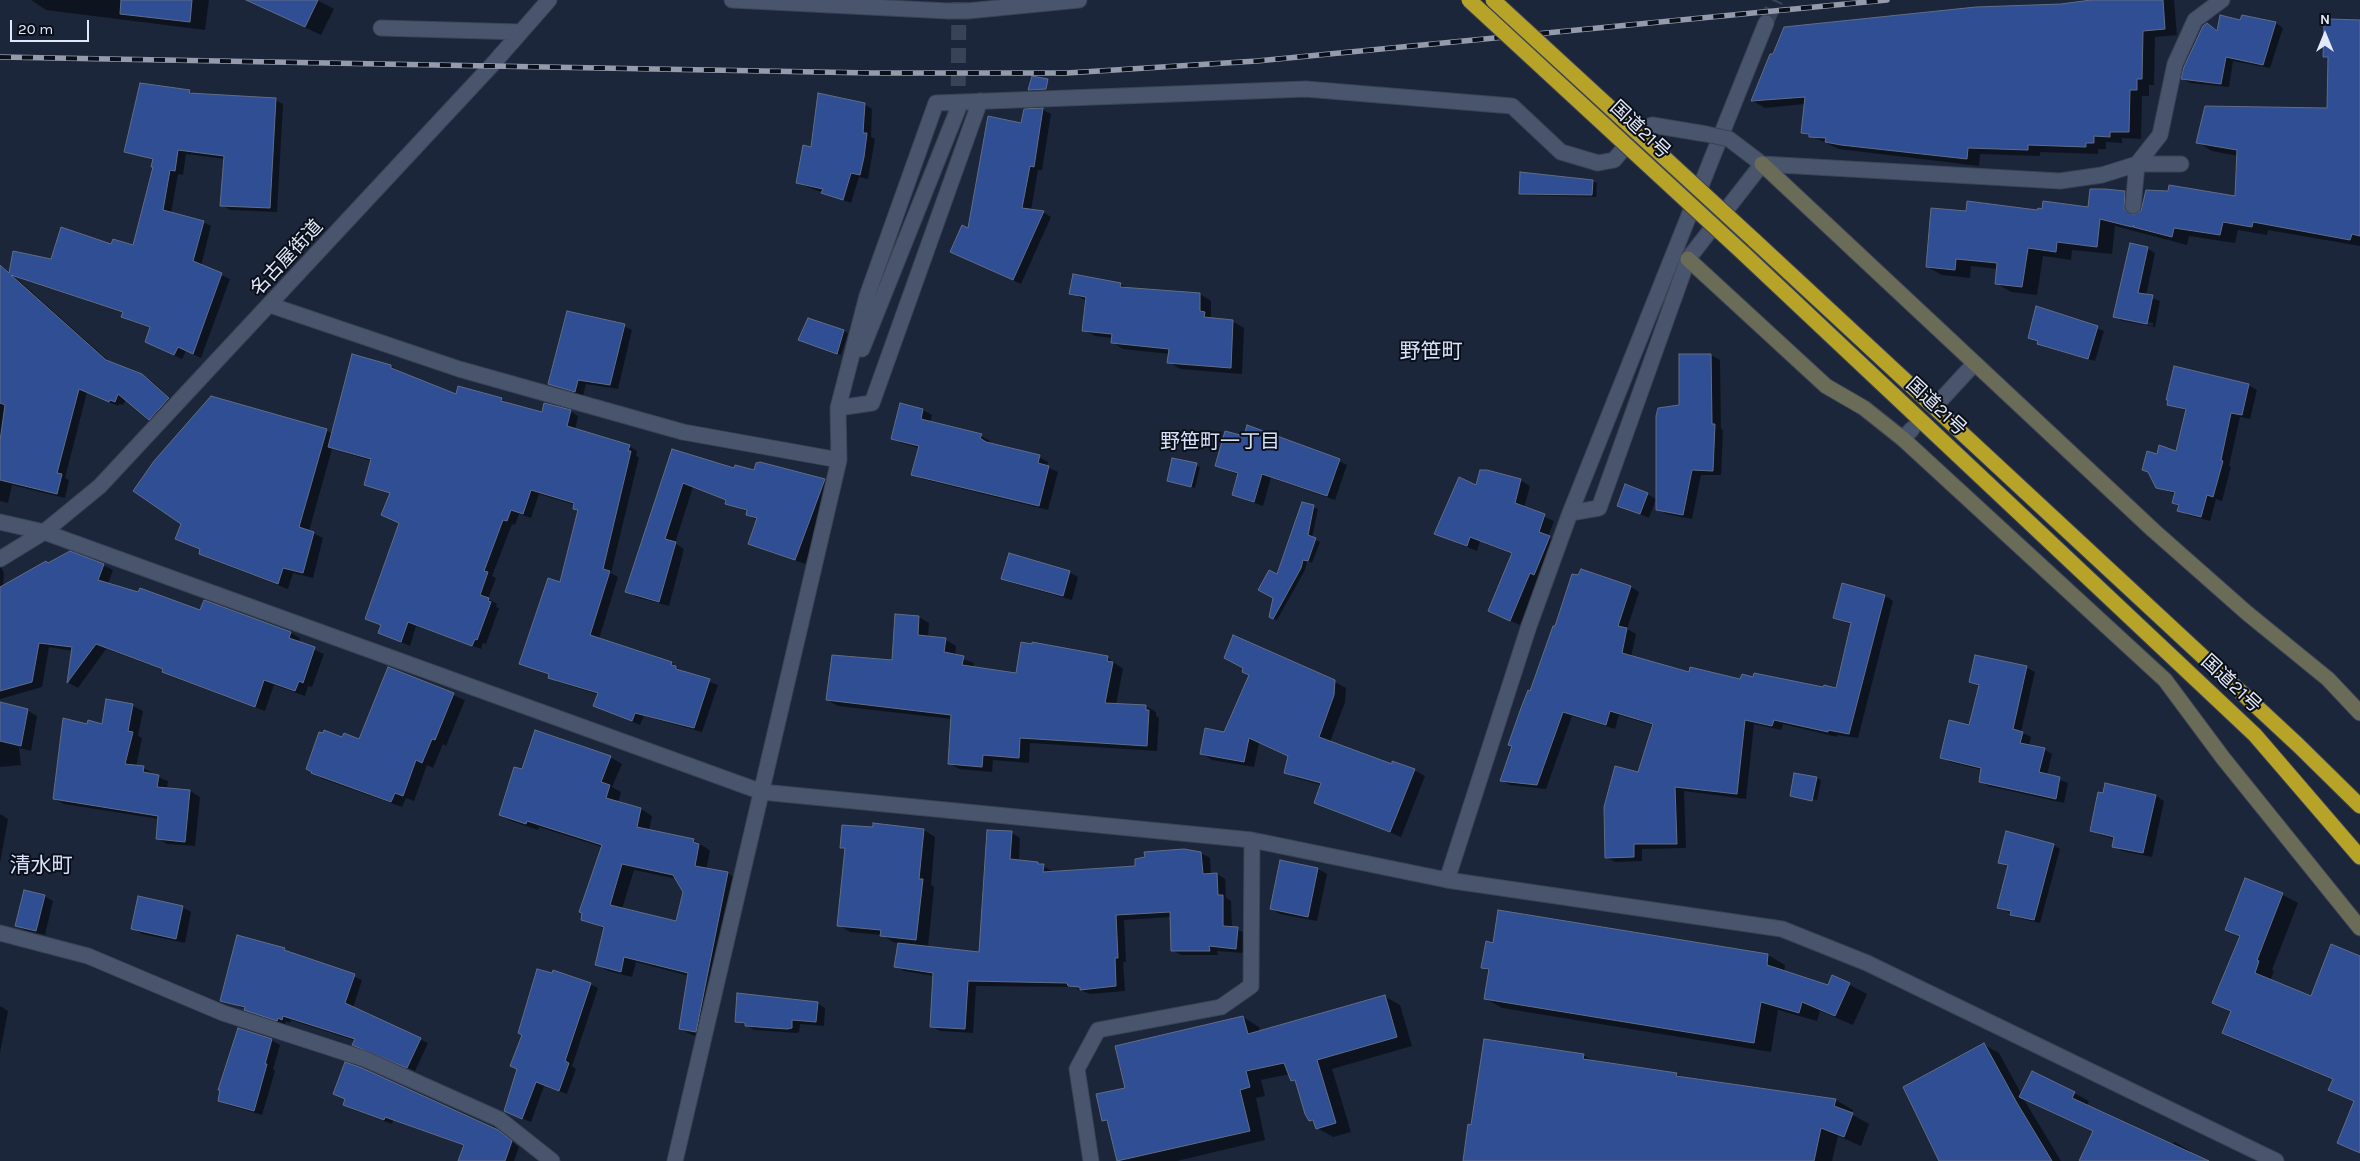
<!DOCTYPE html>
<meta charset="utf-8">
<style>
body{margin:0}
#map{position:relative;width:2360px;height:1161px;overflow:hidden;background:#1b263b;font-family:Karla,sans-serif}
canvas{display:block}
.north{position:absolute;left:2300px;top:10px;width:50px;height:50px;-webkit-text-stroke:4px #0a0f19;paint-order:stroke;rotate:0deg;font-size:14px;font-weight:700;line-height:20px;text-align:center;color:#e2e9f8}
.north::after{content:'';display:block;margin:auto;width:18px;height:22px;background:#e2e9f8;clip-path:polygon(50% 0,100% 100%,50% 72%,0 100%)}
.scale{position:absolute;left:10px;top:20px;width:79px;height:22px;box-sizing:border-box;border:2px solid #e2e9f8;border-top:0;padding-left:6px;font-size:15px;line-height:18px;white-space:nowrap;color:#e2e9f8;-webkit-text-stroke:4px #0a0f19;paint-order:stroke}
</style>
<div id="map">
<canvas width="2360" height="1161"></canvas>
<div class="north">N</div>
<div class="scale">20 m</div>
</div>
<script>
const g = document.querySelector('canvas').getContext('2d');
g.lineJoin = 'round';
function fillPath(path, color) { g.fillStyle = color; g.fill(path, 'evenodd'); }
const shape = rows => new Path2D(rows.map(r => 'M' + r).join(''));
function trace(path, color, width, dash) { g.strokeStyle = color; g.lineWidth = width; g.lineCap = dash ? 'butt' : 'round'; g.setLineDash(dash || []); g.stroke(path); }
function write(font, color, halo, rows, align = 'center') {
  g.font = font + ' Karla,"Noto Sans JP",sans-serif'; g.lineWidth = 4; g.setLineDash([]); g.textBaseline = 'middle'; g.strokeStyle = halo; g.fillStyle = color; for (const [text, x, y, turn = 0] of rows) {
    g.save(); g.translate(x, y); g.rotate((+turn || 0) * Math.PI / 180); g.textAlign = isNaN(turn) ? turn : align; if (halo) g.strokeText(text, 0, 0); g.fillText(text, 0, 0); g.restore();
  }
}
fillPath(shape([
 [31,0,209,0,205,30,46,10],
 [246,0,317,0,334,9,321,35],
 [2104,0,2174,0,2177,35,2155,37,2154,85,2149,85,2149,96,2142,96,2141,139,2122,138,2122,143,2106,142,2106,149,2098,149,2098,154,2040,152,2040,156,1980,154,1979,166,1839,149,1803,132,1805,104,1765,108,1753,101,2061,5],
 [2243,16,2276,23,2283,28,2270,68,2233,61,2229,87,2190,83,2183,79,2207,24,2218,31,2241,21],
 [2360,21,2360,246,2268,230,2267,235,2238,230,2235,243,2189,236,2187,245,2115,226,2112,254,2072,250,2071,260,2043,256,2037,295,2011,292,1996,283,1998,269,1971,266,1970,278,1942,275,1927,267,1967,213,2039,212,2089,208,2125,192,2140,201,2139,213,2237,198,2238,156,2212,151,2197,142,2329,110,2330,59,2325,56],
 [189,91,195,94,275,100,283,104,277,212,230,210,222,205,225,159,186,154,183,175,178,174,171,213,203,222,211,226,201,266,230,279,201,358,186,351,182,359,154,346,146,342,151,328,130,321,122,317,124,313,15,277,111,363,150,380,176,403,157,424,126,399,123,405,119,404,118,406,87,392,65,478,69,480,65,498,12,485,8,503,0,501,0,264,10,273,112,245,134,247,154,167,154,161,126,151],
 [864,104,872,109,871,137,875,139,868,179,859,177,851,203,797,183,812,148],
 [1025,110,1043,110,1051,114,1042,170,1038,170,1031,210,1043,212,1051,217,1021,284,951,252,969,229,1022,124],
 [1592,181,1597,183,1596,197,1524,195,1520,193],
 [2147,248,2155,253,2146,296,2160,301,2155,327,2122,321,2114,316],
 [2121,317,2153,323,2153,326,2121,320],
 [1120,284,1128,288,1200,294,1211,301,1211,317,1216,320,1232,321,1244,328,1242,374,1180,369,1169,362,1170,354,1123,349,1112,342,1113,338,1095,336,1084,330,1087,301,1071,293],
 [624,326,632,330,618,389,586,384,583,396,550,384],
 [2097,328,2104,331,2095,361,2045,347,2030,337],
 [844,331,848,333,841,355,804,341],
 [1711,355,1720,360,1721,429,1723,430,1721,475,1701,475,1692,519,1666,514,1657,509],
 [391,366,399,372,457,395,501,399,510,404,543,413,570,411,578,416,575,430,629,446,637,451,636,456,639,457,611,573,618,577,599,639,672,663,684,673,718,685,702,732,644,716,640,725,595,705,599,695,558,682,549,677,550,675,520,663,561,583,579,511,574,508,575,505,539,494,531,518,519,514,515,525,512,524,492,576,496,578,488,599,497,604,496,607,499,608,486,644,483,643,481,649,416,626,410,646,380,633,382,626,367,618,400,523,382,515,391,494,366,484,372,461,332,449,309,531,323,538,313,578,293,573,288,589,210,559,200,553,201,550,176,538,326,430,333,434],
 [2248,385,2257,390,2250,419,2240,417,2229,466,2231,467,2222,501,2216,499,2210,521,2187,515,2179,510,2180,507,2173,503,2175,494,2157,487,2151,474,2144,470,2158,455,2177,453,2187,411,2169,404],
 [923,410,932,415,930,423,981,436,990,441,989,444,1039,457,1048,462,1047,467,1058,472,1048,510,922,479,913,474,919,448,901,443,893,438],
 [673,450,735,470,825,480,834,485,805,564,750,543,757,520,747,515,748,512,726,503,727,501,693,487,675,543,684,549,669,606,636,597,626,591],
 [1339,461,1347,465,1335,500,1271,478,1263,506,1233,495,1239,475,1217,466],
 [1196,465,1200,467,1195,488,1168,481],
 [1520,480,1530,486,1524,508,1554,521,1548,537,1560,543,1540,577,1520,625,1499,616,1512,554,1480,541,1477,551,1435,534,1477,486],
 [1647,494,1656,499,1649,518,1619,505],
 [1302,503,1318,509,1312,538,1320,542,1312,563,1307,561,1305,570,1277,620,1270,617,1278,576],
 [49,564,103,565,113,570,108,584,201,612,291,633,300,638,299,643,324,654,312,687,308,686,305,696,274,685,265,711,173,677,164,672,164,670,106,649,78,688,69,683,73,651,49,647,42,687,0,699,0,565,4,573,3,587],
 [1069,572,1078,577,1072,600,1012,583,1003,578],
 [1631,587,1639,592,1627,629,1636,634,1631,657,1690,674,1824,689,1837,689,1852,625,1834,618,1885,596,1893,601,1858,738,1837,735,1837,737,1783,724,1781,730,1754,724,1746,799,1684,791,1686,848,1642,849,1642,861,1615,862,1606,857,1639,774,1654,726,1619,715,1615,729,1572,716,1546,789,1510,785,1501,780,1531,692],
 [919,617,929,623,928,638,946,640,956,646,955,656,974,663,973,668,1018,674,1033,643,1108,658,1123,669,1116,705,1146,706,1156,712,1156,716,1159,718,1157,751,1030,743,1029,763,993,760,992,772,959,769,949,763,952,719,838,706,827,700,893,662],
 [1976,656,2027,668,2035,672,2021,732,2031,737,2029,746,2044,749,2052,754,2047,775,2068,783,2064,803,1988,786,1980,781,1982,770,1950,762,1942,757,1969,726,1980,687,1970,682],
 [388,669,465,700,446,746,443,744,433,768,427,765,414,801,406,798,402,807,323,779,312,773,343,738,360,741],
 [1335,682,1346,688,1345,702,1330,742,1392,765,1414,770,1425,776,1401,837,1316,802,1321,785,1296,778,1286,772,1289,756,1259,743,1254,767,1212,760,1201,753,1224,733],
 [108,700,133,706,143,711,138,736,142,738,136,767,143,768,153,773,153,775,168,781,167,789,190,791,200,797,195,846,167,844,157,838,159,819,64,804,54,799,88,725,103,725],
 [0,704,27,710,37,716,31,751,19,748,21,765,0,767],
 [610,757,622,764,612,787,621,792,618,803,641,809,652,816,649,831,693,840,705,847,710,851,706,870,727,873,739,880,707,1038,692,1035,680,1029,689,976,636,962,632,977,608,971,596,964,605,929,582,919,602,847,539,827,538,830,511,821,500,815,523,771],
 [634,870,677,879,685,892,677,922,622,909],
 [1817,778,1821,780,1817,800,1794,795],
 [2156,796,2164,801,2152,857,2122,851,2114,846,2115,839,2100,835,2091,830],
 [0,814,8,819,0,863],
 [924,830,935,837,931,885,934,887,928,947,980,953,1012,833,1020,838,1019,861,1038,863,1052,871,1052,873,1137,868,1201,853,1210,858,1211,875,1217,874,1225,879,1226,898,1231,901,1232,928,1246,933,1244,953,1217,951,1218,955,1181,955,1172,950,1171,917,1124,920,1126,962,1123,962,1125,991,1090,994,1072,987,976,986,973,1033,940,1031,931,1026,934,976,904,971,896,966,899,943,893,942,882,935,850,932,839,925,846,849,842,847],
 [1070,985,1086,986,1086,989,1073,988],
 [2053,845,2060,849,2040,923,2018,918,1999,907,2008,867,2000,862],
 [1281,862,1318,869,1327,874,1317,921,1280,914,1271,909],
 [2246,880,2283,895,2298,903,2272,970,2274,971,2270,981,2311,997,2360,957,2360,1154,2338,1142,2355,1102,2330,1089,2334,1080,2238,1041,2223,1033,2231,1012,2214,1003,2241,938,2226,930],
 [44,896,53,901,45,935,25,930,16,925],
 [182,907,191,912,185,943,142,934,133,929],
 [1499,912,1768,955,1785,965,1784,972,1828,986,1833,976,1867,994,1853,1025,1820,1011,1817,1021,1778,1010,1771,1052,1502,1008,1485,998,1489,971,1483,968,1494,944],
 [284,950,362,980,353,1008,428,1043,415,1071,362,1049,356,1041,291,1020,290,1023,286,1021,285,1024,222,1000],
 [552,975,590,984,598,988,572,1066,576,1069,567,1094,544,1086,531,1122,513,1115],
 [1384,996,1400,1005,1412,1046,1332,1069,1351,1132,1333,1137,1317,1128,1315,1123,1310,1120,1297,1082,1292,1080,1290,1074,1261,1080,1265,1096,1256,1098,1265,1140,1177,1161,1118,1161,1110,1124,1104,1120,1126,1089,1243,1017,1259,1027,1260,1032],
 [817,1003,825,1008,824,1026,800,1024,799,1032,796,1033,755,1030,736,1021],
 [0,1006,8,1011,0,1053],
 [271,1040,280,1045,273,1069,275,1071,262,1115,228,1105,219,1100],
 [1485,1041,1583,1055,1595,1062,1677,1074,1684,1078,1836,1100,1853,1110,1851,1114,1869,1124,1861,1146,1838,1136,1832,1161,1465,1161],
 [1984,1045,1999,1053,2022,1095,2074,1093,2089,1101,2087,1106,2171,1145,2175,1142,2190,1151,2196,1161,2077,1161,2082,1159,2094,1132,2023,1098,2061,1161,1942,1161,1923,1129],
 [334,1093,498,1131,519,1147,514,1161,459,1161,465,1146,393,1120,392,1124,352,1109,344,1104,346,1100]
]), '#0007');
const building = shape([
 [121,0,192,0,190,22,120,14,121,0],
 [246,0,318,0,305,27,246,0],
 [2091,0,2163,0,2165,29,2143,31,2142,79,2137,79,2137,90,2130,90,2129,132,2110,132,2110,137,2094,136,2094,143,2086,143,2086,147,2028,145,2028,150,1968,148,1967,159,1841,145,1825,142,1826,138,1809,137,1809,134,1801,133,1805,97,1751,101,1770,54,1773,54,1784,27,1976,7,2061,4,2091,0],
 [2220,15,2240,20,2242,15,2276,22,2263,65,2226,57,2221,84,2181,79,2184,67,2203,26,2207,23,2217,31,2220,15],
 [2329,19,2360,20,2360,236,2352,234,2350,240,2253,222,2252,227,2223,222,2220,235,2174,228,2172,237,2133,227,2134,225,2132,227,2100,219,2097,247,2057,242,2056,252,2028,248,2022,287,1995,284,1997,263,1956,259,1955,270,1926,267,1931,208,1966,211,1967,201,2037,210,2038,208,2042,209,2043,201,2088,207,2090,189,2105,189,2125,191,2124,209,2133,215,2141,211,2146,190,2168,191,2169,185,2235,196,2237,150,2196,143,2205,106,2327,108,2328,57,2323,57,2324,23,2329,23,2329,19],
 [1032,76,1048,79,1046,89,1028,90,1032,76],
 [140,83,190,90,189,93,276,98,270,208,220,206,224,156,178,150,175,171,170,170,163,210,204,221,193,261,222,273,193,354,178,347,174,355,145,342,150,327,121,317,123,312,11,275,106,360,142,374,169,398,149,420,118,394,115,402,110,400,109,402,79,389,57,473,62,474,57,494,0,480,0,441,5,405,0,403,0,265,9,273,13,251,51,259,61,227,111,244,113,239,133,245,153,167,151,167,153,159,124,152,140,83],
 [818,93,865,103,863,133,867,133,864,157,860,175,851,173,843,200,821,193,823,189,796,183,803,145,811,147,818,93],
 [1043,108,1034,167,1030,166,1022,208,1044,211,1013,280,950,252,962,225,968,228,988,116,1021,123,1024,109,1043,108],
 [1520,172,1593,180,1592,195,1519,194,1520,172],
 [2130,243,2148,247,2138,293,2153,295,2147,324,2113,317,2130,243],
 [1073,274,1121,283,1120,287,1200,293,1200,311,1205,312,1204,317,1233,320,1231,368,1167,363,1169,349,1111,343,1112,334,1082,331,1086,297,1069,294,1073,274],
 [2036,306,2098,326,2088,359,2037,344,2038,341,2028,338,2036,306],
 [567,311,625,324,610,385,578,380,575,392,548,384,567,311],
 [808,318,844,330,837,354,798,340,808,318],
 [352,354,391,365,391,368,456,394,458,386,502,398,501,401,542,412,544,403,571,410,567,426,630,445,628,451,631,451,603,569,610,571,590,635,672,662,671,665,676,666,676,669,710,679,694,728,635,713,632,721,593,706,598,693,548,678,549,674,519,664,548,578,560,582,578,510,573,509,574,503,531,490,523,514,511,510,507,521,503,520,484,571,488,572,480,595,489,598,488,601,491,602,477,640,475,639,472,646,408,622,401,642,378,633,381,625,365,619,399,523,381,515,390,493,364,485,371,459,328,447,352,354],
 [1679,354,1711,354,1712,424,1715,424,1713,471,1692,470,1683,515,1656,510,1656,416,1658,408,1679,405,1679,354],
 [2174,366,2249,384,2242,415,2231,413,2221,460,2223,461,2213,497,2207,495,2201,517,2177,511,2179,505,2172,503,2175,492,2156,488,2148,472,2142,470,2147,451,2157,454,2159,445,2176,451,2186,409,2167,405,2168,400,2166,400,2174,366],
 [211,396,327,429,299,527,314,532,303,573,283,568,278,584,199,554,200,549,175,539,181,524,133,491,154,461,211,396],
 [900,403,923,409,921,419,982,434,980,438,986,442,1040,455,1038,463,1049,466,1039,506,911,475,919,446,891,439,900,403],
 [1247,425,1340,459,1327,496,1262,474,1254,502,1232,495,1238,473,1215,466,1225,431,1244,436,1247,425],
 [672,449,734,468,735,465,754,470,756,463,760,462,825,479,795,560,748,544,757,518,746,515,747,510,725,504,726,500,683,483,665,539,676,542,659,602,625,592,672,449],
 [1172,458,1197,463,1191,487,1167,481,1172,458],
 [1480,470,1487,470,1521,479,1515,503,1545,514,1539,532,1550,536,1534,575,1530,573,1510,621,1488,611,1512,553,1470,537,1467,546,1434,534,1459,477,1476,485,1480,470],
 [1625,484,1648,493,1640,514,1617,506,1625,484],
 [1302,502,1314,505,1308,535,1316,538,1308,561,1303,560,1301,568,1273,619,1269,617,1273,598,1258,590,1269,570,1277,574,1302,502],
 [70,551,104,564,98,580,138,592,140,588,200,610,204,600,291,632,289,638,315,647,303,683,299,681,295,691,264,680,255,707,162,672,163,669,96,644,67,683,72,647,39,643,32,682,0,691,0,587,46,561,48,563,70,551],
 [1009,553,1070,571,1063,596,1001,579,1009,553],
 [1581,569,1631,586,1618,626,1627,628,1622,653,1689,672,1690,667,1740,679,1742,674,1753,677,1754,673,1823,687,1824,685,1836,688,1851,623,1833,618,1842,583,1885,595,1849,734,1828,730,1828,732,1774,720,1772,726,1745,720,1737,794,1675,787,1677,844,1634,844,1634,857,1605,858,1604,807,1615,766,1638,772,1653,724,1610,711,1606,725,1563,712,1537,785,1500,781,1512,746,1508,745,1521,708,1528,690,1530,691,1553,626,1555,626,1572,574,1578,575,1581,569],
 [895,614,919,616,918,635,946,638,944,652,964,656,962,665,1016,673,1021,642,1032,644,1032,642,1108,656,1107,661,1113,662,1105,703,1146,705,1146,710,1149,710,1147,746,1020,738,1019,758,983,755,982,767,948,764,951,715,826,700,832,655,892,660,895,614],
 [1233,635,1335,680,1334,695,1319,737,1392,764,1392,761,1415,769,1390,832,1314,803,1321,783,1284,773,1288,756,1249,738,1244,762,1200,754,1205,728,1224,732,1249,675,1242,672,1243,668,1224,658,1233,635],
 [1975,655,2027,666,2013,729,2023,732,2020,743,2045,748,2039,772,2060,777,2056,799,1979,782,1981,768,1940,758,1949,720,1969,725,1979,685,1969,682,1975,655],
 [388,667,454,693,435,740,432,739,422,763,416,760,403,796,395,793,391,802,311,773,312,772,306,769,319,732,323,733,324,730,342,737,344,733,359,739,388,667],
 [106,699,133,704,128,731,133,732,125,764,144,766,143,772,159,775,157,787,190,790,185,842,156,839,158,816,53,799,63,718,87,724,88,720,102,724,106,699],
 [0,702,28,709,21,746,0,741,0,702],
 [535,730,611,756,601,782,610,785,606,798,641,808,637,827,694,839,693,842,699,844,695,866,728,872,696,1032,679,1029,688,973,624,957,621,972,595,965,604,927,581,920,582,913,579,912,602,845,527,821,526,824,499,815,514,767,522,769,535,730],
 [622,864,673,875,683,892,676,921,610,905,622,864],
 [1794,773,1817,777,1812,801,1790,796,1794,773],
 [2105,783,2156,795,2143,853,2112,847,2114,837,2090,831,2098,792,2103,793,2105,783],
 [873,823,924,829,919,879,923,879,916,940,880,936,881,930,837,926,845,848,840,848,842,825,873,827,873,823],
 [987,830,1012,831,1010,859,1038,862,1038,864,1044,864,1043,872,1135,866,1135,859,1145,857,1144,852,1184,849,1201,852,1203,874,1217,873,1218,895,1223,895,1223,926,1238,927,1236,949,1209,946,1210,951,1171,951,1170,912,1116,915,1118,958,1115,958,1116,986,1080,990,1080,987,1068,986,1067,983,968,981,965,1029,930,1027,933,973,894,967,898,943,979,952,987,830],
 [2006,831,2054,844,2034,920,2010,915,2011,911,1997,908,2008,865,1998,863,2006,831],
 [1280,860,1318,868,1308,917,1270,909,1280,860],
 [2245,878,2283,893,2257,960,2259,961,2255,973,2311,996,2331,944,2360,956,2360,1153,2337,1143,2354,1101,2328,1090,2333,1079,2222,1033,2231,1011,2212,1003,2240,936,2225,930,2245,878],
 [24,890,45,895,36,931,15,926,24,890],
 [138,896,183,906,176,939,131,929,138,896],
 [1498,910,1768,954,1767,965,1828,985,1832,975,1850,983,1835,1016,1802,1002,1799,1013,1761,1002,1754,1043,1484,999,1489,969,1481,968,1486,941,1493,943,1498,910],
 [237,935,285,948,284,950,355,974,345,1003,421,1038,407,1068,352,1045,355,1039,283,1016,282,1020,278,1018,277,1021,244,1010,245,1007,220,1001,237,935],
 [537,969,552,973,553,970,591,983,565,1061,569,1063,559,1091,536,1082,522,1119,504,1111,517,1069,510,1066,522,1035,518,1033,537,969],
 [737,993,818,1002,816,1022,792,1020,792,1028,787,1029,745,1026,745,1023,735,1022,737,993],
 [1385,995,1397,1037,1317,1060,1336,1123,1316,1129,1313,1120,1309,1121,1305,1114,1295,1080,1291,1081,1284,1063,1246,1071,1250,1087,1240,1090,1250,1131,1117,1161,1107,1120,1102,1121,1096,1094,1125,1088,1115,1046,1243,1016,1248,1034,1385,995],
 [238,1028,272,1039,265,1064,267,1064,254,1111,218,1101,220,1090,218,1090,238,1028],
 [1484,1039,1584,1054,1583,1059,1677,1073,1676,1076,1836,1099,1834,1106,1853,1113,1844,1137,1821,1128,1814,1161,1463,1161,1468,1124,1471,1125,1484,1039],
 [1984,1043,2017,1103,2052,1161,1939,1161,1903,1087,1984,1043],
 [345,1062,362,1068,498,1130,512,1141,505,1161,458,1161,464,1145,385,1117,384,1120,343,1105,345,1099,333,1094,345,1062],
 [2032,1071,2075,1092,2072,1098,2209,1161,2079,1161,2093,1131,2019,1097,2032,1071]
]);
fillPath(building, '#304e94');
trace(building, '#606d86', 1);
trace(shape([
 [1766,23,1776,0],
 [958,109,959,0]
]), '#394357', 15, [15, 8]);
const street = shape([
 [732,0,948,11],
 [967,11,1079,0],
 [381,28,520,32],
 [1729,139,1762,164,2060,181,2102,175,2137,164,2160,135,2175,64,2195,20,2222,0],
 [2133,206,2137,164,2181,164],
 [270,305,459,369,683,432,839,460],
 [862,349,958,109],
 [1938,403,1974,364],
 [838,408,872,403,980,101],
 [1903,439,1912,429],
 [1570,513,1599,508,1688,259,1762,164],
 [0,522,44,532,762,792,1252,840,1447,880,1782,929,1867,963,2276,1161],
 [0,559,44,532,100,486,492,65,549,0],
 [1447,880,1529,626,1570,513,1766,23],
 [0,933,88,956,223,1013,365,1059,499,1119,552,1161],
 [675,1161,839,460,838,408,867,296,936,103,1306,89,1512,106,1561,152,1598,163,1614,160,1639,131,1652,125,1706,134],
 [1091,1161,1077,1069,1098,1030,1221,1007,1251,986,1252,840]
]);
const secondary = shape([
 [1762,164,2153,530,2247,613,2328,679,2360,713],
 [1688,259,1826,386,1864,408,1903,439,2165,680,2223,758,2360,928]
]);
const highway = shape([
 [1754,240,2298,745,2360,806],
 [1743,253,2255,735,2360,857]
]);
trace(street, '#3b4355', 17);
trace(secondary, '#3b4355', 17);
trace(highway, '#3b4355', 17);
trace(street, '#49556d', 15);
trace(secondary, '#6a6c58', 15);
trace(highway, '#b6a328', 15);
const rail = shape([
 [0,57,872,73,1067,73,1257,61,1887,0]
]);
trace(rail, '#939bad', 5.5);
trace(rail, '#0a0f19', 4, [11]);
const streetBridge = shape([
 [948,11,967,11],
 [1706,134,1729,139]
]);
const highwayBridge = shape([
 [1469,0,1743,253],
 [1493,0,1754,240]
]);
trace(streetBridge, '#3b4355', 17, []);
trace(highwayBridge, '#3b4355', 17, []);
trace(streetBridge, '#49556d', 15);
trace(highwayBridge, '#b6a328', 15);
write('19px', '#e2e9f8', '#0a0f19', [
 ["国道21号",1640,130,43],
 ["名古屋街道",287,258,-47],
 ["国道21号",1936,407,43],
 ["国道21号",2231,684,43]
]);
write('20px', '#d7e2fa', '#0a0f19', [
 ["野笹町一丁目",1220,442]
]);
write('21px', '#d7e2fa', '#0a0f19', [
 ["野笹町",1431,352],
 ["清水町",41,866]
]);
</script>
